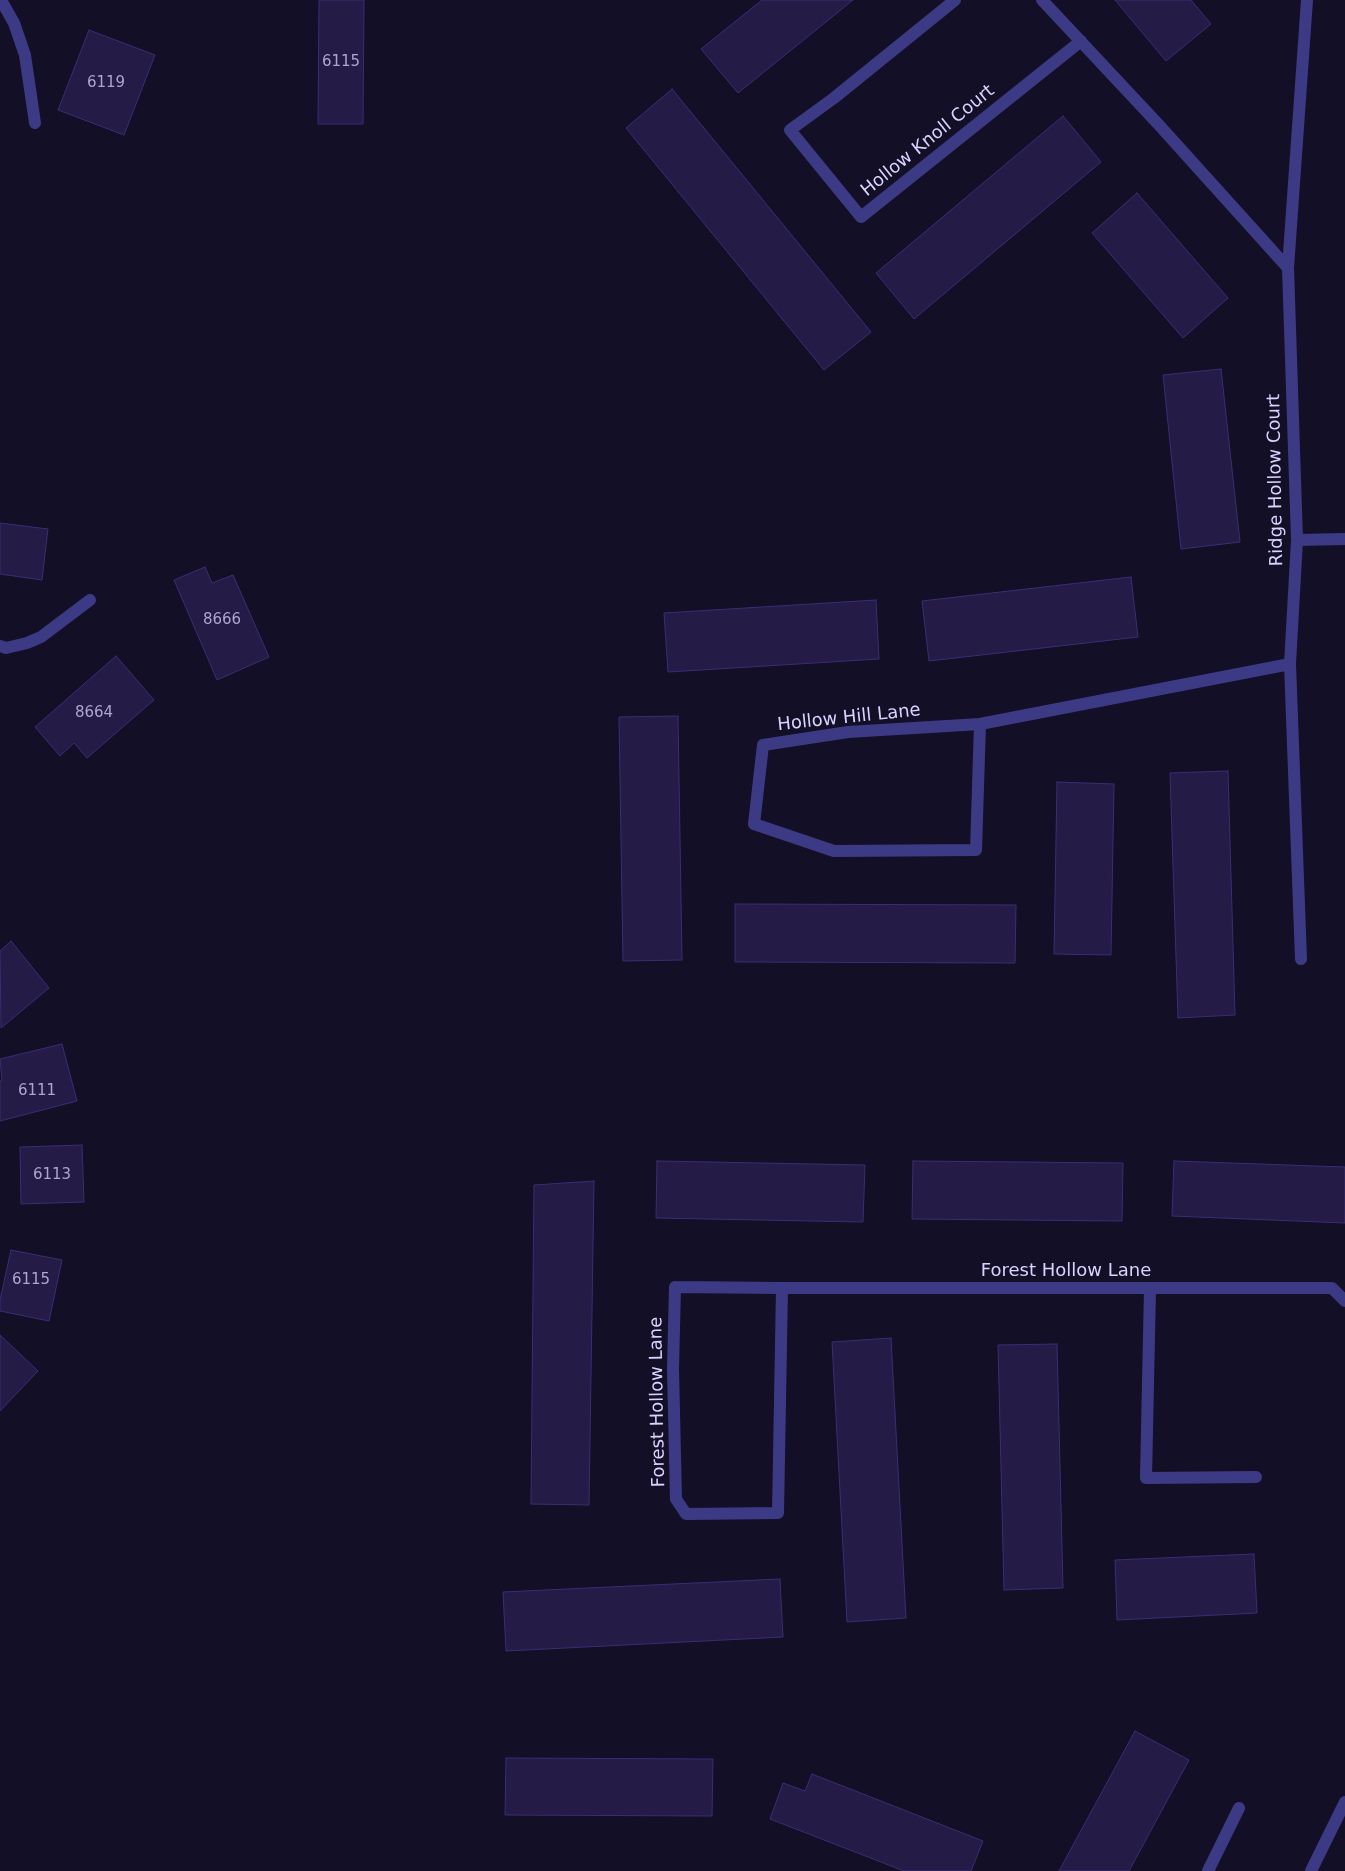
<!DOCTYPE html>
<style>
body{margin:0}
canvas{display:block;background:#130f26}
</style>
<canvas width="1345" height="1871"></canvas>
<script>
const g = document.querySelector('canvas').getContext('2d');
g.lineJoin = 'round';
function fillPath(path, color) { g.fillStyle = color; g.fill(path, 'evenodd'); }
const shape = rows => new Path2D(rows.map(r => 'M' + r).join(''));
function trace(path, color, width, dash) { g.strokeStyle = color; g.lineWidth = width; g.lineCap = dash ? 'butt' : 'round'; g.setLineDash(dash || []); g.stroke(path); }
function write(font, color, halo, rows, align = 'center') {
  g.font = font + ' "DejaVu Sans",sans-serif'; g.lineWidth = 4; g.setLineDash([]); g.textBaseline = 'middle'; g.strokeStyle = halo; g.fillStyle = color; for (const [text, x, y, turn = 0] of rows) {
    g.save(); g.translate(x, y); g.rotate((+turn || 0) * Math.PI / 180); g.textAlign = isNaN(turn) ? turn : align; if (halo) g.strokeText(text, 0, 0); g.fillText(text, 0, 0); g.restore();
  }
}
const building = shape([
 [319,0,364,0,363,124,318,124,319,0],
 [762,0,853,0,738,93,701,49,762,0],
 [1115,0,1191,0,1211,24,1166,61,1115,0],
 [89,30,155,55,124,135,58,110,89,30],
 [672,89,871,332,824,370,626,128,672,89],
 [1063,116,1101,162,914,319,876,273,1063,116],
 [1137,193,1228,298,1183,338,1092,233,1137,193],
 [1221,369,1240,542,1181,549,1163,375,1221,369],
 [0,523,48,529,42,580,0,574,0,523],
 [205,567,212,583,233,575,269,657,217,680,174,580,205,567],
 [1131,577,1138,637,929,661,922,601,1131,577],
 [876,600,879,659,668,672,664,613,876,600],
 [116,656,154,700,87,758,74,743,60,756,35,727,116,656],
 [678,716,682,960,623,961,619,717,678,716],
 [1228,771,1235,1015,1178,1018,1170,773,1228,771],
 [1057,782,1114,784,1111,955,1054,954,1057,782],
 [735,904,1016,905,1015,963,735,962,735,904],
 [11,941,49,988,1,1028,0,951,11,941],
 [62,1044,77,1101,0,1121,0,1081,2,1080,0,1059,62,1044],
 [82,1145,84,1202,21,1204,20,1147,82,1145],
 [657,1161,865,1165,863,1222,656,1218,657,1161],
 [913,1161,1123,1163,1122,1221,912,1219,913,1161],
 [1174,1161,1345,1167,1345,1223,1172,1216,1174,1161],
 [594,1181,589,1505,531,1504,534,1185,594,1181],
 [11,1250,62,1260,49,1321,0,1311,0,1300,11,1250],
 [0,1335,38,1371,0,1411,0,1335],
 [891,1338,906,1618,847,1622,832,1342,891,1338],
 [1057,1344,1063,1588,1004,1590,998,1345,1057,1344],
 [1254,1554,1257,1613,1117,1620,1115,1560,1254,1554],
 [780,1579,783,1637,506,1651,503,1592,780,1579],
 [1135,1731,1189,1760,1129,1871,1059,1871,1135,1731],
 [506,1758,713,1759,712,1816,505,1815,506,1758],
 [812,1774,983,1841,971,1871,904,1871,770,1819,783,1783,805,1791,812,1774]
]);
fillPath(building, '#241b47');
trace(building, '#3b2d73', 1);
trace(shape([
 [1,0,14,23,25,55,35,123],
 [1150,1289,1146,1478,1256,1477],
 [1208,1871,1239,1808]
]), '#3d3a85', 12);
trace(shape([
 [955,0,834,98,790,130,861,217,1081,41],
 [1042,0,1159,125,1288,268],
 [1297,540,1345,539],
 [0,646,6,648,27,643,41,637,90,600],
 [980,724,976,850,834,851,754,824,763,745,848,732,980,724,1290,664],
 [1301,959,1290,664,1297,540,1288,268,1307,0],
 [675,1287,782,1288,778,1513,686,1514,676,1499,673,1369,675,1287],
 [782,1288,1332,1288,1345,1301]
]), '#3d3a85', 12);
trace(shape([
 [1311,1871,1345,1802]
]), '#3d3a85', 12);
write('15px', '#aca6d1', null, [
 ["6115",341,62],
 ["6119",106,83],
 ["8666",222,620],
 ["8664",94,713],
 ["6111",37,1091],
 ["6113",52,1175],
 ["6115",31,1280]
]);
write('18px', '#d9d4ff', '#130f26', [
 ["Hollow Knoll Court",928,141,-39],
 ["Ridge Hollow Court",1276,480,-91],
 ["Hollow Hill Lane",849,718,-6],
 ["Forest Hollow Lane",1066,1271],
 ["Forest Hollow Lane",658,1402,-91]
]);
</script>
